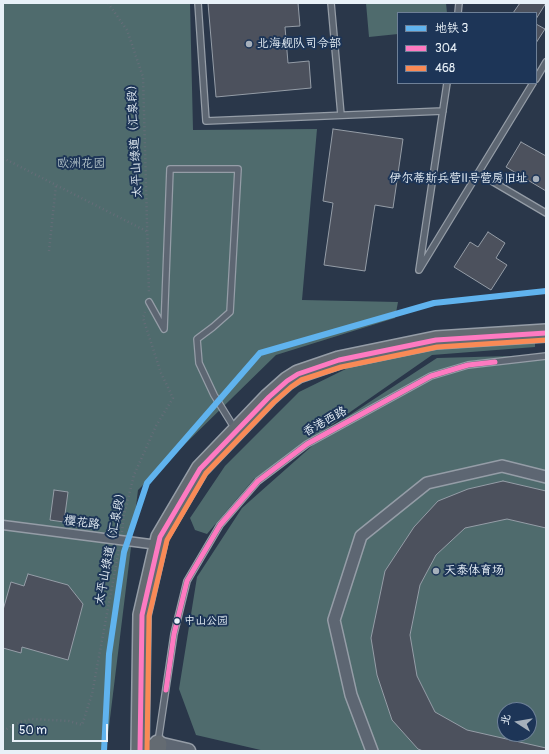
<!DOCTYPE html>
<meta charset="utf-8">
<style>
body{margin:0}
#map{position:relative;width:549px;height:754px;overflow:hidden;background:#2a374a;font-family:Pangolin,"LXGW WenKai TC",sans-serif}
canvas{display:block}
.frame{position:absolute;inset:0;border:4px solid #e8f1f8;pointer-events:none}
.legend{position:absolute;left:397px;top:12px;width:140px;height:72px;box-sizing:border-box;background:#1d3557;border:1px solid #6e8097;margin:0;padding:5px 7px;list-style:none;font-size:12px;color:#e8f1f8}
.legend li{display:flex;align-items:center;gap:8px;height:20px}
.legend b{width:20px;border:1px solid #6e8097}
.north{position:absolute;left:497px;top:702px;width:40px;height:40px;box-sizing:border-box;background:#1d3557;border:1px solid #6e8097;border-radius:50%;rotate:282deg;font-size:11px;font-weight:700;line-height:16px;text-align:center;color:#e8f1f8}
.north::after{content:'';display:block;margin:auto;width:14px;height:18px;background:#a6b0bb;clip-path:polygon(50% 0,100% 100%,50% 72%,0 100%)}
.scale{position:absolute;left:12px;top:724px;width:96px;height:18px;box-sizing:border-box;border:2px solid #e8f1f8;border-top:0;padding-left:5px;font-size:12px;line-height:14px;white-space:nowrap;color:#e8f1f8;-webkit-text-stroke:3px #1d3557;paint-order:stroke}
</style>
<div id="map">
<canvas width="549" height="754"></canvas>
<div class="frame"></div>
<ul class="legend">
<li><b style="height:5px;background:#60b3ee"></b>地铁 3</li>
<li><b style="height:5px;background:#fe7ac1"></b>304</li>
<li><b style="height:5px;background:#f98a56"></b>468</li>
</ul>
<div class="north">北</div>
<div class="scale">50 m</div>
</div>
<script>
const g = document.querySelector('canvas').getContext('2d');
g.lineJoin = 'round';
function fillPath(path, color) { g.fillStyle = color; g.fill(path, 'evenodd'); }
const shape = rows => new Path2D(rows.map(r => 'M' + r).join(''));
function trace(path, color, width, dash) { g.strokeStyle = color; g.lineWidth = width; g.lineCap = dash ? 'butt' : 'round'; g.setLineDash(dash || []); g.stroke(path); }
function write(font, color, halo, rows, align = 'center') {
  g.font = font + ' Pangolin,"LXGW WenKai TC",sans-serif'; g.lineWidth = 4; g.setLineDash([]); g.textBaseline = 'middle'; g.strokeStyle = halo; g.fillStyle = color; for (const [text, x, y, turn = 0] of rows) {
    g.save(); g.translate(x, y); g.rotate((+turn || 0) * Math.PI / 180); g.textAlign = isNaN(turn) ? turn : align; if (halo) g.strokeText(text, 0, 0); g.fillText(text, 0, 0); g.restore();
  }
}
fillPath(shape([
 [3,3,190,3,193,130,317,129,302,300,398,302,395,318,276,355,138,490,106,751,3,751],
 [366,3,446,3,447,13,398,13,398,34,369,37],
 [535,337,535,347,432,355,254,479,207,534,195,530,190,518,225,466,299,392,356,364,429,350],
 [546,355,546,751,265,751,196,735,179,689,197,577,242,508,339,422,437,358],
 [505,710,529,710,529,734,505,734]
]), '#4f6b6d');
const building = shape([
 [208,3,298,3,300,26,285,27,288,63,309,61,311,88,216,97,208,3],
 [520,3,546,3,536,19,536,13,513,13,520,3],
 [536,24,545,29,536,43,536,24],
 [333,129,403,139,393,208,375,205,365,271,324,265,333,203,323,201,333,129],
 [521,142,546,156,546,191,506,167,521,142],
 [488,232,505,243,496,258,507,265,491,290,454,267,470,242,478,247,488,232],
 [503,481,546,491,546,528,507,519,465,528,436,555,420,585,410,635,417,676,435,712,467,730,546,748,546,751,423,751,418,749,392,720,377,675,371,638,385,571,414,527,438,501,468,489,503,481],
 [54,490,68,492,64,522,50,520,54,490],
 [28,574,68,585,83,604,68,660,22,647,21,653,3,648,3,610,11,582,24,586,28,574]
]);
fillPath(building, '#4c515d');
trace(building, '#959da7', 1);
const service = shape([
 [198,3,206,121,443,111],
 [331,3,341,115],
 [458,13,459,3],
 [536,79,546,62],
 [447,83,419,270,533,83],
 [478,173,546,213],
 [149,302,164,329,170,169,238,169,230,312,213,327,197,339,199,363,214,395,235,429],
 [158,742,174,634,187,581,220,525,258,481,307,444,431,376,468,365,546,356]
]);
const pedestrian = shape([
 [3,525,158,545]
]);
const minor = shape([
 [372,751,351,695,334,620,361,536,427,483,502,466,546,477]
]);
const tertiary = shape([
 [148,749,158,744,188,751]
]);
const primary = shape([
 [140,751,142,615,160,537,200,469,269,397,287,381,298,374,339,360,436,340,546,333],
 [157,751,158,744]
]);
trace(service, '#959da7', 8);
trace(pedestrian, '#959da7', 11);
trace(minor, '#959da7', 14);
trace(tertiary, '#959da7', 17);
trace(primary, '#959da7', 20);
trace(shape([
 [108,3,127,30,143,77,149,294],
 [3,158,148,232],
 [49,251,56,185],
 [122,532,124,515,134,475,156,426,173,398,161,373,143,318,145,312],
 [3,731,20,722,32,719,69,721,82,725,92,694,119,549]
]), '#656d78', 2.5, [1, 3]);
trace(service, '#5d6672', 5.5);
trace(pedestrian, '#5d6672', 8);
trace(minor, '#5d6672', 11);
trace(tertiary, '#5d6672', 14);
trace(primary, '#646b72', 17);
trace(shape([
 [166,690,174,634,187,581,220,525,258,481,307,444,431,376,468,365,495,362],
 [140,751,142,615,160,537,200,469,269,397,287,381,298,374,339,360,436,340,546,333]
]), '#fe7ac1', 5);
trace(shape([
 [147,751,149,616,167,540,206,473,274,402,291,387,301,380,341,367,437,347,546,340]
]), '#f98a56', 5);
trace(shape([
 [104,751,109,654,124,552,147,483,260,353,434,303,546,291]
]), '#60b3ee', 6);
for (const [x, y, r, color] of [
 [249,44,4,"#a6b0bb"],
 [536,179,4,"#a6b0bb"],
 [436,571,4,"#a6b0bb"],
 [177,621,3.5,"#e8f1f8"]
]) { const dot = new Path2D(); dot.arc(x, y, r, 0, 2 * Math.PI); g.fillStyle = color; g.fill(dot); trace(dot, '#1d3557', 1.5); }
write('11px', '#e8f1f8', '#1d3557', [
 ["中山公园",184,621]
], 'left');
write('12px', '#e8f1f8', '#1d3557', [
 ["北海舰队司令部",257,44],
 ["伊尔蒂斯兵营II号营房旧址",528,179,"right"],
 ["天泰体育场",444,571]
], 'left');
write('12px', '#e8f1f8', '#1d3557', [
 ["太平山绿道（汇泉段）",135,138,-93],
 ["香港西路",325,422,-29],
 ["樱花路",82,523,7],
 ["太平山绿道（汇泉段）",111,546,-79]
]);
write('12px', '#b5c5c9', '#1d3557', [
 ["欧洲花园",81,164]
]);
</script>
